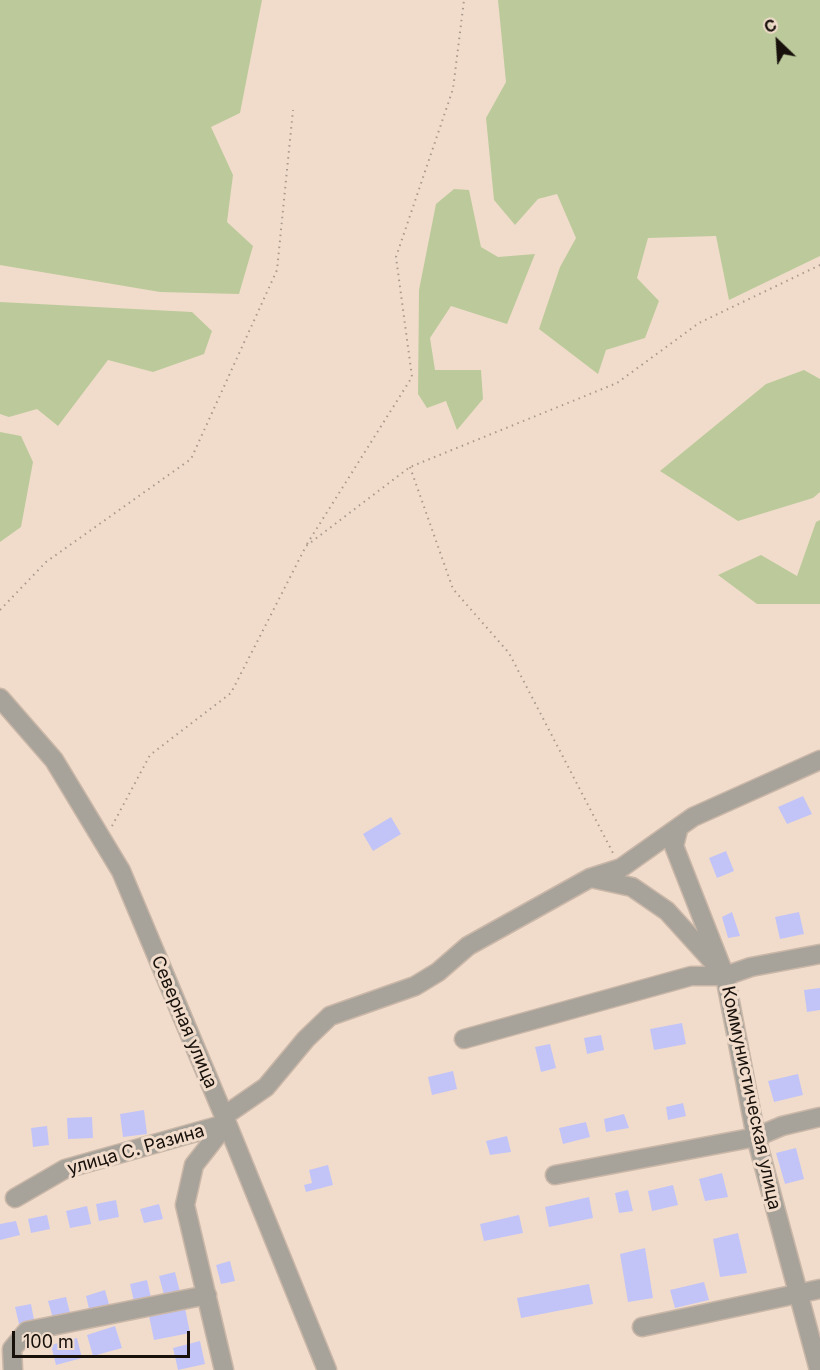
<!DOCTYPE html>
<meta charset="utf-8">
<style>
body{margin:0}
#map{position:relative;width:820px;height:1370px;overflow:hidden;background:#f1dccb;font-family:Inter,sans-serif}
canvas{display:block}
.north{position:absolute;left:748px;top:12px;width:60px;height:60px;-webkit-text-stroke:4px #f1dccb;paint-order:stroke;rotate:335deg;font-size:16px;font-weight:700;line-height:24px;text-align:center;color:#17100b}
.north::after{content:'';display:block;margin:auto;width:21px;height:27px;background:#17100b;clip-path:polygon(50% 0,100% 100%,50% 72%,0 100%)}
.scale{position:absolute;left:12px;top:1331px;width:178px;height:27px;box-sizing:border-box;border:3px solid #17100b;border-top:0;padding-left:8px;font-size:18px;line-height:21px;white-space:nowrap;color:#17100b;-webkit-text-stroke:4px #f1dccb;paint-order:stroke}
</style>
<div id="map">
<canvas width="820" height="1370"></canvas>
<div class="north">С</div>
<div class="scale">100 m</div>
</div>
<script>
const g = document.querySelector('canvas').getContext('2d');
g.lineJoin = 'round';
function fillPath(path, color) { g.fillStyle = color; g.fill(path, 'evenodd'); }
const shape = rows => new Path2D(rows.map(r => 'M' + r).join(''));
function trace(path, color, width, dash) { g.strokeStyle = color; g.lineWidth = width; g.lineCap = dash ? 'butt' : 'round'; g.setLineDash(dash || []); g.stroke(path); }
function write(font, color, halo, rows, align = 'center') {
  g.font = font + ' Inter,sans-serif'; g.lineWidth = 6; g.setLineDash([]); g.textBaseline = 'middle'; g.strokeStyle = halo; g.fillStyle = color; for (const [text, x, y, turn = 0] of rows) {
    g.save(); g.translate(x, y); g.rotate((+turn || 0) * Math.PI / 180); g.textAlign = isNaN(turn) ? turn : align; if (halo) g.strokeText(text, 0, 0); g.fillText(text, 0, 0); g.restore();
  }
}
fillPath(shape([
 [0,0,262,0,240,113,211,127,233,175,227,222,253,246,239,294,160,292,0,265],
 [498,0,820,0,820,256,729,300,716,236,648,238,637,278,659,301,645,338,606,350,598,374,539,329,560,267,576,238,557,194,538,199,515,225,494,200,486,118,506,82],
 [454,189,469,190,481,247,498,257,535,254,507,324,451,306,430,338,435,370,481,370,483,399,457,430,446,401,427,408,418,394,419,290,436,204],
 [0,302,192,312,212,331,204,354,153,372,108,360,58,426,37,409,9,417,0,414],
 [804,370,820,379,820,492,813,498,738,521,660,471,766,384],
 [0,432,21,436,33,462,21,527,0,542],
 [820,520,820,604,757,604,718,575,761,555,797,576,816,522]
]), '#bcca9b');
fillPath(shape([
 [803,796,812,814,787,824,778,807],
 [391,817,401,834,373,851,363,834],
 [726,851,734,871,717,878,709,858],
 [732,912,740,936,728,938,722,917],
 [799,912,804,934,780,939,775,917],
 [820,988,820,1010,807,1012,804,990],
 [682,1023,686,1044,654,1050,650,1029],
 [601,1035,604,1050,587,1054,584,1038],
 [550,1044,556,1068,541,1072,535,1047],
 [453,1071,457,1089,432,1095,428,1077],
 [798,1074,803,1095,774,1102,768,1081],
 [683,1103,686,1116,668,1120,666,1107],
 [144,1110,147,1134,123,1137,120,1114],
 [624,1114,629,1128,606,1132,604,1119],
 [92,1117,93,1138,68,1139,67,1118],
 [586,1122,590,1137,563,1144,559,1128],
 [47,1126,49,1145,33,1147,31,1128],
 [507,1136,511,1152,490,1155,486,1141],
 [796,1148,804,1179,785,1184,776,1153],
 [328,1165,333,1185,306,1192,304,1185,312,1183,309,1170],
 [722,1173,728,1197,705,1201,699,1179],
 [673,1185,678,1205,652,1211,648,1191],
 [628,1190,633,1211,619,1213,615,1193],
 [589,1197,593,1218,549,1227,545,1207],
 [116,1200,119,1217,99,1221,96,1204],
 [159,1204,163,1219,144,1223,140,1209],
 [87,1206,91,1224,70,1228,66,1211],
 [47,1215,50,1229,31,1233,28,1219],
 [519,1215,523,1233,484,1241,480,1224],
 [16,1221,20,1235,0,1240,0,1224],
 [738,1233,747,1273,720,1277,713,1239],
 [645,1248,653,1298,628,1302,620,1254],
 [230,1261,235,1281,221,1284,216,1265],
 [175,1272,180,1292,164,1295,159,1276],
 [147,1280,152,1302,135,1306,130,1284],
 [704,1282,709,1300,675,1308,670,1290],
 [589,1284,593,1304,521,1318,517,1298],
 [105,1290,110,1308,90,1313,86,1296],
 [66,1297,71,1317,54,1322,48,1301],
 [31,1304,35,1325,20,1328,15,1307],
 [185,1308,190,1333,154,1340,149,1316],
 [115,1326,122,1348,93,1356,87,1335],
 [77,1338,82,1358,56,1365,51,1345],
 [200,1341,205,1364,178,1370,173,1348]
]), '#c2c4f7');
const minor = shape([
 [0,698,54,760,121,871,224,1116,327,1370],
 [678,830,674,846,725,976,756,1137,819,1370],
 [591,878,632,887,667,911,715,964],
 [464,1039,691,976,725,976,751,967,820,954],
 [224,1116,266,1087,306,1039,330,1016,415,986,438,972,468,946,590,878,621,868,693,817,820,760],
 [555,1175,756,1137,782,1126,820,1117],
 [15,1198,65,1169,225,1124],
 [642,1327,820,1289],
 [13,1370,12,1349,27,1331,207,1295],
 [224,1370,185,1205,194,1165,227,1123]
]);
trace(minor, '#cab7a8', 21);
trace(shape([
 [410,467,453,589,509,653,614,855],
 [307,544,412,377,396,257,453,89,464,0],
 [0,610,46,562,191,459,277,270,293,110],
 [112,826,150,755,231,693,306,546,410,467,617,383,699,323,820,265]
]), '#aa998c', 2, [1.5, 4.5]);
trace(minor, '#a8a39a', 18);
write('18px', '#17100b', '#f1dccb', [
 ["Северная улица",184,1022,67],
 ["Коммунистическая улица",751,1098,78],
 ["улица С. Разина",136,1150,-16]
]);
</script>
